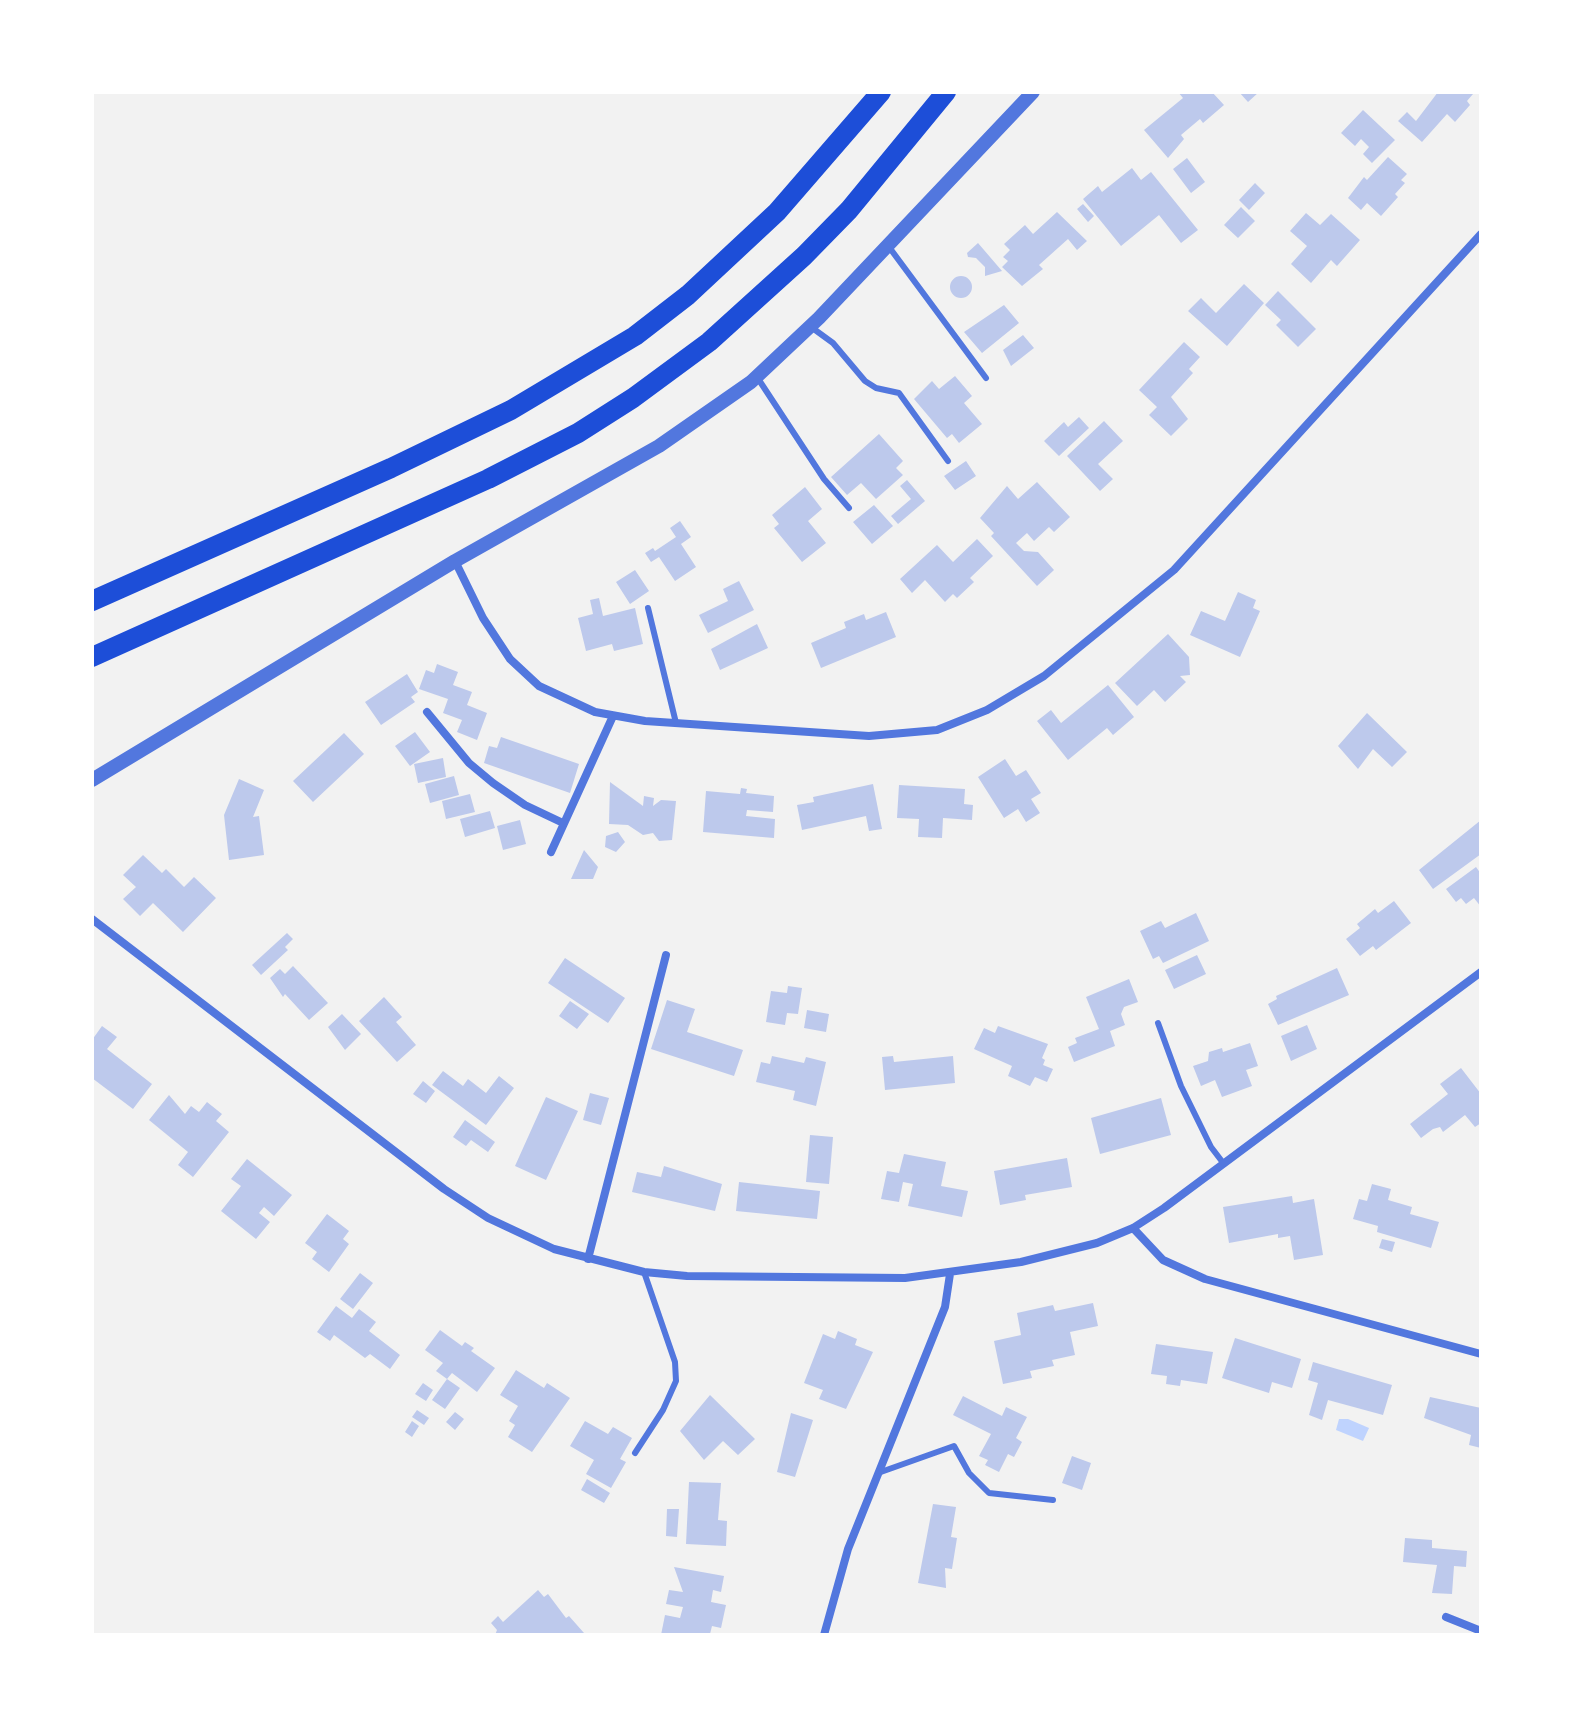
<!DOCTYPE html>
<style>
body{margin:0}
#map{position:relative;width:1573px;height:1727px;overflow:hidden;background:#f2f2f2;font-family:Lato,sans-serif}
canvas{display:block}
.frame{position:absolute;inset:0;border:94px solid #fff;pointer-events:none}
</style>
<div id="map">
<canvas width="1573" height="1727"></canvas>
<div class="frame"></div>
</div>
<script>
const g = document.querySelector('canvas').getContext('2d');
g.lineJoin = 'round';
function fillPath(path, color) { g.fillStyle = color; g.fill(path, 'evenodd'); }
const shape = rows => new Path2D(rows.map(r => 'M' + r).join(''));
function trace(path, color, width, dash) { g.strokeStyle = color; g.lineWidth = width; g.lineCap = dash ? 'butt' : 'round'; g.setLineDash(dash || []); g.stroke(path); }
fillPath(shape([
 [1339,1419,1348,1419,1369,1428,1363,1441,1336,1430]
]), '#bfd3fe');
fillPath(shape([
 [1178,92,1212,92,1224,105,1203,123,1200,119,1181,135,1184,139,1168,158,1144,130,1183,98],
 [1239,92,1259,92,1248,102],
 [1438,92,1473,94,1467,101,1470,105,1455,122,1447,114,1422,142,1398,121,1407,112,1416,121],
 [1363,110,1395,140,1372,163,1363,154,1369,147,1361,139,1355,146,1341,133],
 [1388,157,1407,174,1401,180,1405,183,1395,194,1398,197,1381,216,1367,203,1361,210,1348,198,1364,177,1367,180],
 [1187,158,1205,182,1191,193,1173,169],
 [1132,168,1141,180,1151,172,1198,230,1181,243,1159,215,1121,246,1083,199,1098,186,1102,192],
 [1255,183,1265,193,1249,210,1239,200],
 [1083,204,1094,216,1088,222,1077,209],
 [1241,207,1255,221,1238,238,1224,225],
 [1057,212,1087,241,1077,250,1068,239,1039,265,1043,269,1022,286,1002,267,1008,261,1003,257,1010,250,1004,244,1025,225,1033,234],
 [1306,213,1320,225,1331,214,1360,240,1337,266,1331,260,1311,283,1291,264,1307,246,1290,231],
 [978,243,1002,271,985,276,985,267,976,258,968,257,967,253],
 '950 287a11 11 0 1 1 22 0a11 11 0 1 1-22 0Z',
 [1244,284,1264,303,1227,346,1188,311,1201,298,1216,313],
 [1278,291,1316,329,1298,347,1276,325,1281,320,1265,305],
 [1004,305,1019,323,982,353,964,332],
 [1023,335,1034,348,1011,366,1003,350],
 [1184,342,1200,357,1189,369,1193,373,1171,397,1188,419,1171,436,1149,415,1157,407,1139,390],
 [955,376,972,396,964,403,982,424,959,443,952,434,947,438,914,399,932,381,939,389],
 [1079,417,1089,428,1059,456,1044,441,1064,422,1068,427],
 [1104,421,1123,441,1098,464,1113,479,1100,491,1067,456],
 [879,434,903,461,896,468,903,475,876,499,861,483,847,495,831,477],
 [966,461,976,476,955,490,944,476],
 [907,480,925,501,898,524,891,516,911,499,900,486],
 [1037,482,1070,517,1054,532,1049,527,1034,541,1027,533,1016,543,1024,551,1038,552,1054,570,1037,586,991,536,994,533,980,518,1007,486,1018,499],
 [805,487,822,509,808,521,826,543,802,562,774,528,779,524,772,515],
 [874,505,893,526,872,544,853,522],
 [680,521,691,537,681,544,696,567,675,581,659,557,651,562,645,553,653,548,655,551,676,537,670,528],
 [977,539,993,556,970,578,974,582,957,598,953,594,945,602,925,580,912,593,900,579,937,545,953,562],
 [635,570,649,591,630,604,616,582],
 [739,581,754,610,708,633,699,615,728,601,723,589],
 [1238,592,1256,600,1253,608,1260,611,1240,657,1190,635,1201,611,1225,621],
 [599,598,603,616,635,608,643,644,614,651,612,644,586,651,578,618,593,614,590,600],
 [886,612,896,637,821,668,811,643,846,628,844,622,864,614,866,620],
 [757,624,768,648,720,670,711,649],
 [1168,634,1189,657,1190,675,1180,676,1186,682,1165,702,1154,690,1137,706,1115,683],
 [437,664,458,672,453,685,472,692,467,705,487,713,477,740,457,732,462,720,443,713,448,699,419,689,426,670,434,673],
 [407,674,418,692,411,697,415,702,381,725,365,702],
 [1108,685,1134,717,1113,735,1107,728,1068,760,1037,721,1051,710,1061,723],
 [1367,713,1407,752,1392,767,1373,749,1358,769,1338,746],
 [415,732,430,752,410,766,395,746],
 [344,733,364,754,313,802,293,781],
 [501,737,579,764,570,793,484,763,489,746,497,748],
 [443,758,446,777,418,783,414,764],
 [1005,759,1016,776,1026,770,1041,793,1031,799,1040,813,1026,822,1018,809,1004,818,978,777],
 [454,776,459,795,430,803,425,784],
 [239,779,264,790,253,817,259,816,264,855,229,860,224,815],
 [610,782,643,806,644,796,654,798,653,806,661,800,676,801,672,840,659,841,653,833,643,835,628,825,609,824],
 [873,784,882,829,869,831,866,816,802,830,797,805,814,802,813,797],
 [899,785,965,789,964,804,973,805,972,820,943,818,942,838,918,837,919,819,897,818],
 [741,788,747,789,746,793,774,796,773,812,747,810,746,816,775,819,774,838,703,832,706,791,740,794],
 [470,794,475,812,446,819,442,801],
 [490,811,495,828,465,837,460,819],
 [520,820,526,844,503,850,497,826],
 [1481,820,1481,854,1433,889,1419,870],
 [618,832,625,842,616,852,605,847,606,836],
 [584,850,598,867,593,879,571,879],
 [143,855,162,873,166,869,184,887,194,877,216,898,183,932,153,903,140,916,123,899,136,887,123,875],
 [1476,867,1481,874,1481,907,1474,898,1466,904,1461,898,1456,902,1446,889],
 [1394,901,1411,923,1376,950,1373,946,1360,956,1346,939,1360,928,1357,924,1375,909,1378,913],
 [1196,913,1209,941,1163,963,1159,956,1153,959,1140,931,1161,921,1165,928],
 [287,933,293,939,285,947,288,950,261,975,252,965],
 [1197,955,1206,974,1174,989,1165,970],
 [565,958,625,998,608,1023,548,983],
 [293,966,328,1003,309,1020,285,994,283,997,270,978,280,969,285,974],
 [1337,968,1349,995,1278,1025,1268,1004,1277,999,1276,996],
 [1129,979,1138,1002,1124,1007,1121,1014,1125,1025,1110,1031,1115,1046,1074,1062,1068,1047,1077,1043,1075,1038,1099,1029,1086,997],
 [788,986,802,988,798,1014,787,1013,785,1025,766,1022,771,991,787,993],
 [384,997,402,1017,396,1022,416,1045,397,1062,359,1021],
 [667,1000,695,1009,687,1032,743,1050,734,1076,651,1049],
 [570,1001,589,1014,577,1029,559,1016],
 [807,1010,829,1014,826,1032,804,1028],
 [342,1014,361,1034,345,1050,328,1027],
 [1307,1025,1317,1049,1291,1061,1281,1036],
 [102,1026,117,1037,107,1049,152,1084,133,1109,92,1078,92,1040],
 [998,1026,1048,1044,1042,1058,1045,1060,1043,1065,1053,1069,1047,1082,1035,1077,1030,1086,1008,1076,1012,1066,974,1049,984,1028,995,1033],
 [1250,1043,1258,1066,1246,1070,1252,1086,1222,1097,1215,1080,1201,1086,1193,1066,1208,1061,1209,1052,1222,1048,1223,1052],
 [772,1056,804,1063,806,1057,826,1062,816,1106,793,1100,795,1091,756,1082,761,1062,770,1064],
 [893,1056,894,1062,953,1056,955,1083,885,1090,882,1057],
 [1461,1068,1481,1094,1481,1123,1475,1127,1465,1115,1443,1132,1440,1127,1433,1129,1421,1138,1410,1124,1448,1094,1440,1084],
 [443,1071,463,1086,468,1079,486,1093,499,1076,514,1088,486,1125,432,1085],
 [423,1081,435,1091,426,1103,413,1094],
 [590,1093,609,1098,601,1125,583,1120],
 [169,1095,185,1114,191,1106,199,1112,207,1102,222,1114,216,1121,229,1132,193,1177,178,1165,188,1152,149,1120],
 [546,1097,578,1111,546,1180,515,1166],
 [1161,1098,1171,1135,1100,1154,1091,1118],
 [465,1120,495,1142,488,1152,471,1140,466,1146,453,1137],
 [810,1135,833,1137,829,1184,806,1182],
 [904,1154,946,1162,941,1186,968,1191,962,1217,908,1206,913,1184,903,1182,899,1202,881,1199,887,1171,899,1173],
 [1067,1158,1072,1187,1025,1195,1026,1200,1000,1205,994,1171],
 [247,1159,292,1195,274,1216,264,1207,259,1213,270,1222,256,1239,221,1211,241,1186,231,1179],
 [664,1166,722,1184,715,1211,632,1192,637,1172,661,1177],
 [739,1182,820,1191,817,1219,736,1211],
 [1372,1184,1391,1189,1388,1200,1412,1207,1410,1214,1439,1222,1431,1248,1377,1232,1378,1226,1353,1219,1359,1199,1367,1201],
 [1292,1196,1293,1203,1314,1199,1323,1255,1294,1260,1290,1236,1278,1238,1278,1234,1229,1243,1223,1207],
 [327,1214,349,1231,343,1239,349,1244,329,1272,312,1259,317,1252,305,1243],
 [1382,1239,1395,1242,1392,1252,1379,1248],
 [360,1273,373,1283,353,1309,340,1299],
 [1093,1303,1098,1326,1070,1332,1075,1355,1052,1360,1054,1366,1030,1371,1032,1378,1003,1384,994,1341,1021,1335,1017,1313,1053,1305,1055,1311],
 [336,1306,352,1318,359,1309,376,1322,369,1331,400,1355,390,1369,370,1354,365,1358,334,1335,330,1341,317,1332],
 [440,1330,462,1346,465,1342,474,1348,471,1351,495,1368,477,1392,452,1373,447,1379,436,1371,443,1363,425,1350],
 [838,1331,857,1339,855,1345,873,1352,846,1409,819,1399,823,1390,804,1383,823,1334,835,1339],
 [1235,1338,1301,1359,1292,1388,1272,1382,1269,1393,1222,1378],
 [1156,1344,1213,1352,1207,1384,1181,1380,1180,1386,1166,1384,1167,1376,1151,1374],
 [1313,1362,1392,1385,1383,1415,1328,1400,1322,1420,1309,1415,1318,1383,1308,1380],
 [516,1370,544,1388,547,1383,570,1398,532,1452,508,1437,515,1425,509,1421,518,1406,500,1395],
 [447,1379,460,1388,445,1409,432,1400],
 [423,1383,433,1390,426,1401,415,1394],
 [710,1395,755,1439,738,1455,723,1441,704,1460,680,1431],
 [963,1396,1002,1416,1006,1407,1027,1417,1016,1438,1022,1442,1014,1457,1008,1454,999,1472,985,1465,988,1460,979,1456,991,1434,953,1415],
 [1430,1397,1481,1408,1481,1448,1469,1445,1471,1435,1424,1418],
 [417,1410,429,1418,424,1425,412,1417],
 [455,1412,464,1419,455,1430,446,1422],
 [791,1413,813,1420,795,1477,777,1472],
 [412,1421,419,1426,412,1437,405,1432],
 [585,1421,608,1434,613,1427,632,1438,620,1459,626,1462,611,1488,586,1474,594,1460,570,1446],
 [1072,1456,1091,1463,1082,1490,1062,1483],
 [587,1479,610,1493,604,1503,581,1490],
 [689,1482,721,1483,718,1520,727,1521,726,1546,686,1544],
 [933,1504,956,1507,951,1537,957,1538,952,1569,945,1568,946,1588,918,1583],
 [667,1509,679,1509,677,1537,666,1536],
 [1405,1538,1432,1540,1432,1548,1467,1551,1466,1567,1454,1566,1452,1594,1432,1593,1437,1565,1403,1562],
 [674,1567,724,1576,721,1592,713,1590,711,1602,726,1605,721,1628,712,1626,710,1634,706,1635,661,1635,665,1615,680,1618,683,1607,666,1604,669,1590,683,1592],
 [538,1590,544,1597,548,1594,566,1618,569,1616,584,1633,495,1635,497,1630,491,1623,498,1616,503,1622]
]), '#bdc9ec');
trace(shape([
 [889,247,986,378],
 [811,327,833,343,865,381,876,388,899,393,948,461],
 [757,377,824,479,849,508],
 [648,608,676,723],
 [1158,1023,1181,1086,1211,1147,1224,1164],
 [635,1453,663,1410,676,1381,675,1362,644,1272],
 [878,1473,954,1446,969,1473,989,1493,1053,1500]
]), '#5277de', 6);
trace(shape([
 [455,561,483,618,510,659,539,686,595,712,645,721,869,736,937,730,987,710,1044,676,1174,570,1481,234],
 [427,712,469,763,493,783,525,805,563,823],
 [551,852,613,716],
 [92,919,444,1189,488,1218,554,1249,644,1272,687,1276,905,1278,1021,1262,1097,1243,1133,1228,1164,1208,1481,972],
 [1133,1228,1163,1260,1205,1279,1481,1354],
 [588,1259,666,955],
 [1446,1617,1481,1631],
 [824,1635,848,1549,945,1307,950,1274]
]), '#5277de', 8);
trace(shape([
 [92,780,455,561,659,446,751,382,819,318,1033,92]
]), '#5277de', 14);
trace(shape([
 [92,601,391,468,511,410,635,336,688,295,777,212,881,92],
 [92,657,488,479,578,433,633,398,709,342,804,256,849,210,946,92]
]), '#1d4ed8', 20);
</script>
